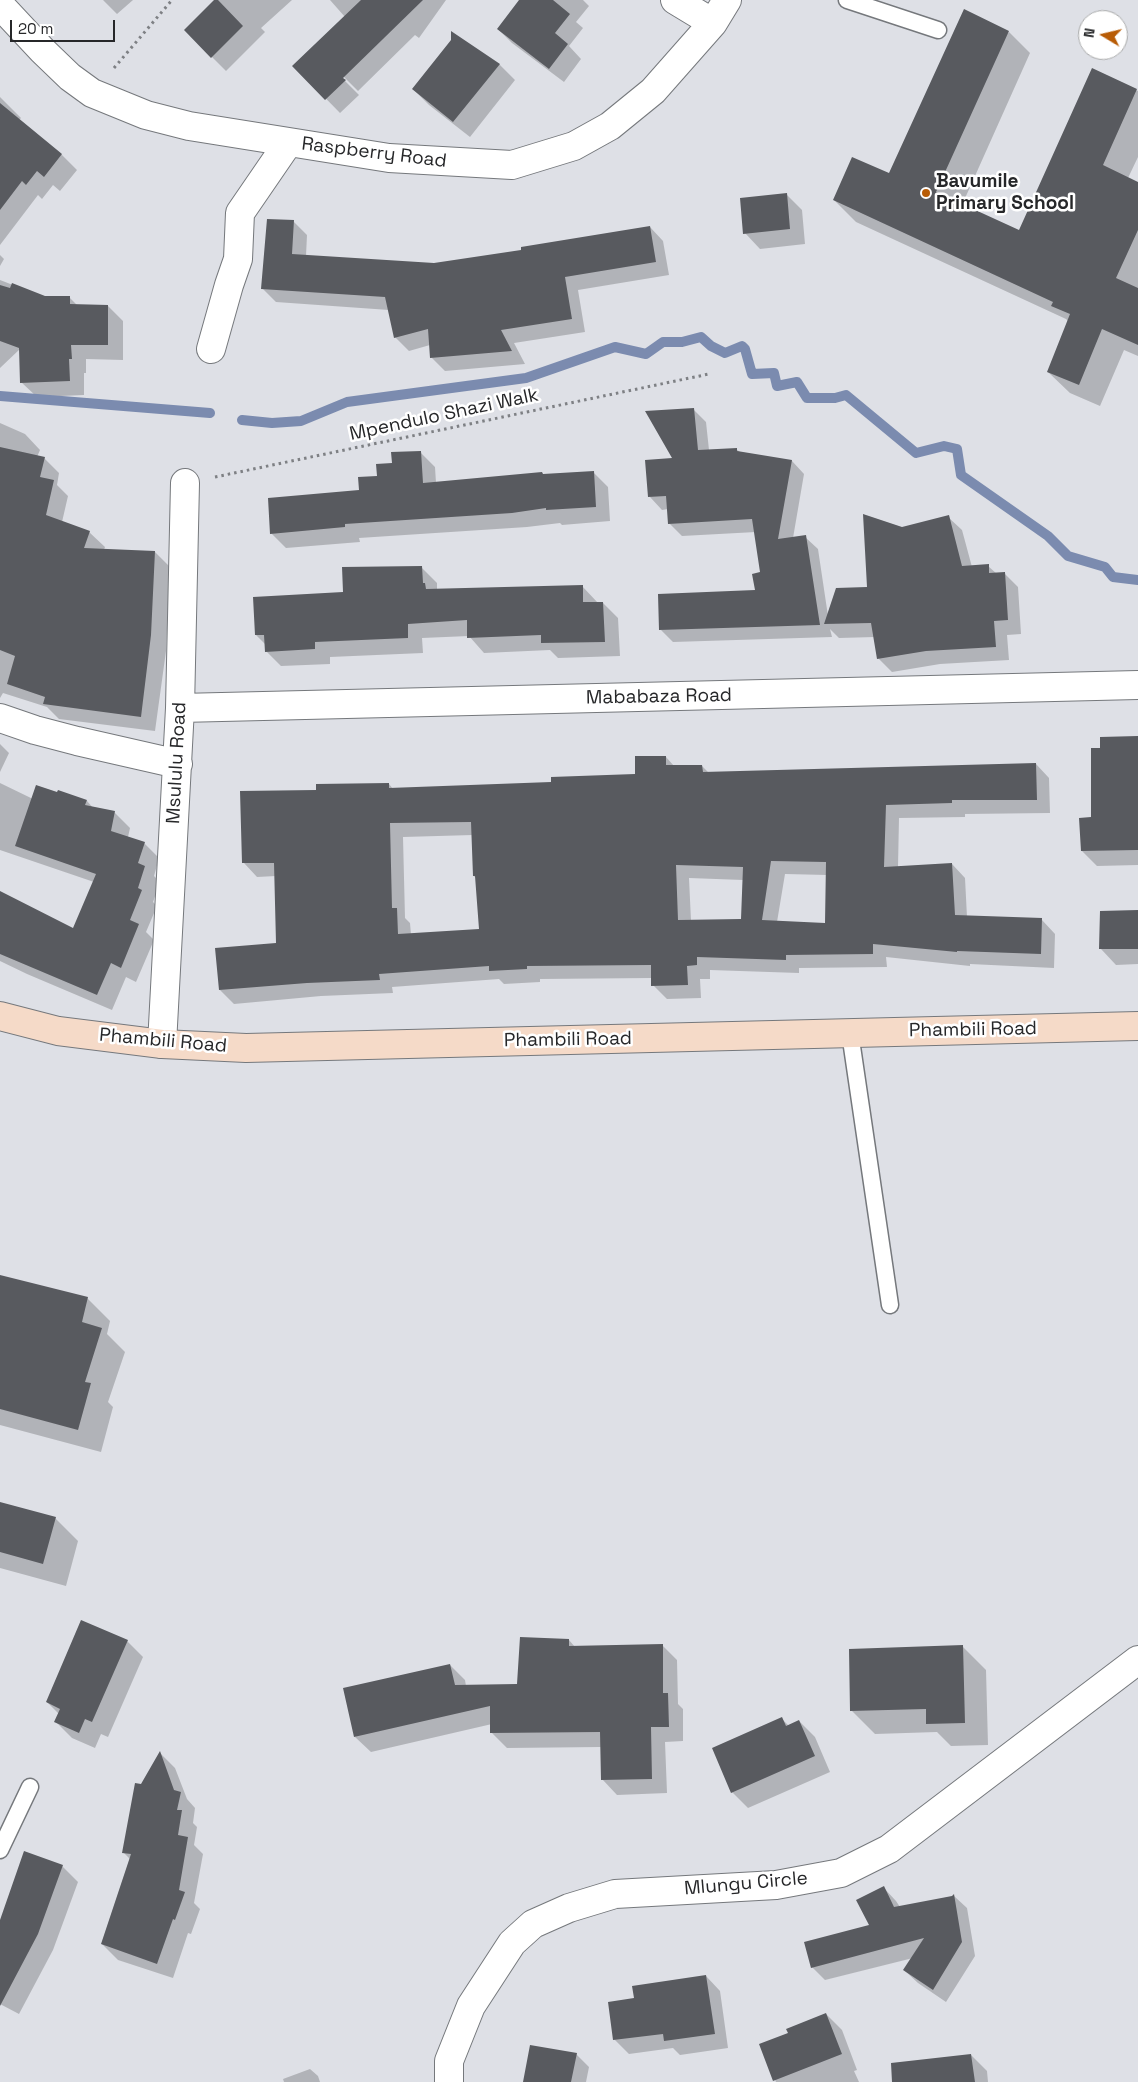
<!DOCTYPE html>
<style>
body{margin:0}
#map{position:relative;width:1138px;height:2082px;overflow:hidden;background:#dee0e6;font-family:"Space Grotesk",sans-serif}
canvas{display:block}
.north{position:absolute;left:1078px;top:10px;width:50px;height:50px;box-sizing:border-box;background:#fff;border:1px solid #a8a9a9;border-radius:50%;rotate:279deg;font-size:14px;font-weight:700;line-height:20px;text-align:center;color:#262729}
.north::after{content:'';display:block;margin:auto;width:18px;height:22px;background:#b85c06;clip-path:polygon(50% 0,100% 100%,50% 72%,0 100%)}
.scale{position:absolute;left:10px;top:20px;width:105px;height:22px;box-sizing:border-box;border:2px solid #262729;border-top:0;padding-left:6px;font-size:15px;line-height:18px;white-space:nowrap;color:#262729;-webkit-text-stroke:4px #fff;paint-order:stroke}
</style>
<div id="map">
<canvas width="1138" height="2082"></canvas>
<div class="north">N</div>
<div class="scale">20 m</div>
</div>
<script>
const g = document.querySelector('canvas').getContext('2d');
g.lineJoin = 'round';
function fillPath(path, color) { g.fillStyle = color; g.fill(path, 'evenodd'); }
const shape = rows => new Path2D(rows.map(r => 'M' + r).join(''));
function trace(path, color, width, dash) { g.strokeStyle = color; g.lineWidth = width; g.lineCap = dash ? 'butt' : 'round'; g.setLineDash(dash || []); g.stroke(path); }
function write(font, color, halo, rows, align = 'center') {
  g.font = font + ' "Space Grotesk",sans-serif'; g.lineWidth = 5; g.setLineDash([]); g.textBaseline = 'middle'; g.strokeStyle = halo; g.fillStyle = color; for (const [text, x, y, turn = 0] of rows) {
    g.save(); g.translate(x, y); g.rotate((+turn || 0) * Math.PI / 180); g.textAlign = isNaN(turn) ? turn : align; if (halo) g.strokeText(text, 0, 0); g.fillText(text, 0, 0); g.restore();
  }
}
fillPath(shape([
 [103,0,133,0,117,14],
 [216,0,292,0,261,28,265,32,226,71,185,30],
 [330,0,446,0,419,38,415,35,358,91,342,75,340,76,359,95,340,113,294,66,345,17],
 [521,0,583,0,589,6,576,22,583,28,569,46,581,59,564,82,512,43,498,29],
 [1009,32,1030,53,962,205,1020,231,1093,70,1138,91,1138,157,1128,178,1138,183,1138,356,1124,350,1100,406,1070,393,1048,372,1068,321,1066,319,856,222,834,200,890,175],
 [455,36,500,65,515,80,470,137,429,105,413,89],
 [0,97,21,118,19,120,62,155,77,170,60,191,53,185,42,199,38,195,0,245],
 [786,194,802,210,805,244,760,249,745,233],
 [293,221,307,235,306,256,434,264,523,251,650,227,663,241,669,275,578,290,585,332,514,343,525,364,445,371,431,357,430,345,409,351,395,337,389,310,276,302,262,288],
 [0,255,4,259,0,266],
 [0,280,44,297,69,297,78,306,108,306,123,321,123,360,86,359,86,373,84,373,84,395,37,397,21,382,20,349,0,368],
 [693,409,706,422,709,450,736,449,740,452,792,461,804,474,793,538,805,537,818,549,828,616,868,588,902,528,948,517,962,530,972,567,988,566,997,574,1004,573,1018,587,1021,634,1007,635,1009,660,940,664,892,672,878,658,875,637,839,638,830,629,832,637,673,642,661,630,756,591,762,573,756,532,682,536,669,523,668,509,662,510,650,497,674,459],
 [0,423,25,434,40,450,37,457,44,458,59,473,57,485,68,496,62,522,89,532,105,547,104,550,155,552,170,567,166,651,155,731,59,719,47,707,3,693,0,698],
 [420,452,435,467,436,483,593,472,608,487,610,521,562,525,560,523,527,527,359,538,360,542,286,548,271,533,360,491,393,464],
 [421,567,437,583,437,590,582,586,598,603,603,603,618,618,620,656,558,658,550,650,484,653,469,636,422,638,423,653,330,657,330,664,281,666,266,651,265,644,256,635,344,594],
 [1138,738,1138,865,1097,866,1082,851,1092,818,1102,750],
 [0,744,9,753,0,772],
 [666,757,674,766,702,766,709,773,1036,764,1049,778,1050,813,965,814,965,817,899,818,898,867,952,864,965,878,967,917,1042,920,1055,934,1054,968,970,964,970,966,886,957,887,967,799,968,799,973,710,970,710,979,700,979,701,998,667,999,653,985,652,978,540,979,540,982,504,984,499,979,392,987,393,993,321,996,234,1004,220,990,217,949,277,944,276,876,257,877,244,863,317,791,389,784,393,789,553,783,637,775],
 [473,835,474,876,476,878,480,930,411,935,410,923,405,918,403,837],
 [785,874,827,875,827,924,777,922],
 [689,878,743,880,742,920,691,921],
 [0,783,33,799,87,801,94,809,114,812,130,828,128,837,144,843,159,858,154,876,160,882,153,902,157,906,146,932,154,940,136,982,126,977,112,1010,27,974,0,961,0,892,74,930,94,882,0,850],
 [1138,911,1138,964,1116,965,1101,949],
 [0,1276,87,1298,110,1321,107,1334,125,1352,108,1402,113,1407,101,1452,0,1425],
 [0,1503,55,1518,78,1541,66,1586,0,1568],
 [569,1640,575,1647,662,1645,677,1660,678,1704,683,1709,683,1741,665,1742,667,1793,617,1795,602,1779,601,1747,507,1748,492,1733,492,1724,371,1752,355,1737,450,1665,465,1680,466,1686,519,1685],
 [127,1641,143,1657,108,1737,101,1734,95,1748,72,1738,56,1722,59,1714,47,1702],
 [963,1647,986,1670,988,1745,951,1746,937,1732,875,1734,852,1711],
 [782,1719,789,1726,799,1721,815,1737,830,1772,748,1808,732,1792],
 [160,1753,175,1768,187,1799,195,1808,193,1823,197,1827,194,1845,203,1854,194,1903,200,1909,191,1934,188,1933,173,1978,118,1960,102,1944,131,1860,124,1853,141,1786],
 [62,1866,78,1882,53,1950,19,2014,0,2004,0,1924],
 [883,1887,896,1901,900,1907,954,1896,967,1908,975,1956,946,2002,918,1983,904,1970,913,1958,825,1980,812,1967,870,1926],
 [706,1976,720,1991,728,2048,680,2055,673,2048,629,2054,614,2039,635,1999],
 [826,2014,842,2030,857,2070,854,2071,859,2082,776,2082,760,2045,789,2033],
 [576,2054,589,2067,586,2082,525,2082],
 [971,2055,987,2071,988,2082,912,2082],
 [310,2069,318,2076,320,2082,284,2082,283,2079]
]), '#0003');
trace(shape([
 [0,396,210,413],
 [242,420,272,423,301,421,347,402,526,378,615,347,646,354,663,342,682,342,701,337,711,346,725,353,742,346,745,349,752,374,774,373,777,386,797,382,807,398,835,398,846,395,916,453,944,446,957,449,961,475,1048,536,1068,556,1105,567,1113,577,1138,580]
]), '#7b8baf', 10);
fillPath(shape([
 [214,0,218,0,243,26,211,58,184,30],
 [361,0,423,0,343,78,346,80,325,100,292,66],
 [519,0,553,0,570,14,555,33,568,44,549,69,497,29],
 [964,9,1009,31,936,192,1019,230,1092,68,1137,89,1103,165,1138,182,1138,230,1116,278,1138,288,1138,345,1102,329,1079,385,1047,372,1070,314,1051,306,1053,302,833,200,852,157,889,173],
 [451,31,500,64,453,122,412,89,451,40],
 [0,103,62,154,44,177,37,171,26,185,22,181,0,210],
 [787,193,790,229,743,234,740,198],
 [267,219,294,220,292,254,434,263,521,250,521,247,650,226,656,262,565,277,572,319,501,330,512,351,430,358,428,329,394,338,385,297,261,289],
 [12,283,45,296,70,296,70,304,108,305,108,345,71,345,72,359,69,359,70,381,20,383,19,348,0,341,0,285,10,288],
 [694,408,698,450,737,448,737,451,792,460,778,539,806,535,820,625,659,630,658,594,755,590,752,574,760,572,752,519,668,524,666,496,648,497,645,460,672,458,645,411],
 [0,447,45,457,40,477,54,480,46,515,90,531,84,548,155,551,151,635,141,717,43,704,45,697,7,684,15,656,0,650],
 [421,451,423,483,542,472,543,474,594,471,596,507,546,510,546,508,512,513,345,524,345,527,270,534,268,498,359,490,358,477,377,476,376,464,392,463,391,452],
 [863,514,902,527,949,515,962,566,989,564,989,573,1005,572,1008,620,994,621,996,647,926,651,877,659,871,623,824,624,836,588,867,587],
 [422,566,423,583,425,583,426,589,583,585,583,602,603,602,605,642,541,643,541,635,467,638,467,620,408,624,408,638,315,642,315,649,265,652,264,635,255,635,253,597,343,592,342,567],
 [1138,736,1138,850,1081,851,1079,818,1091,817,1091,748,1100,748,1100,737],
 [635,756,666,756,666,765,702,765,703,772,1036,763,1037,800,952,800,952,803,886,805,884,867,952,863,955,915,1042,918,1041,954,957,951,957,952,873,944,873,954,786,955,786,960,697,957,697,965,687,966,688,985,651,986,651,965,527,966,527,969,489,971,489,966,379,974,380,980,307,983,219,990,215,948,276,943,274,863,242,863,240,791,316,790,316,784,389,783,389,788,551,782,551,777,635,774],
 [471,822,473,876,475,876,479,929,398,934,397,908,392,908,390,823],
 [771,861,826,862,825,923,762,920],
 [676,865,743,867,741,919,678,920],
 [36,785,57,792,58,790,87,800,85,805,115,811,111,831,145,842,138,863,145,866,138,888,142,890,130,920,139,924,121,968,111,963,97,995,0,954,0,891,73,928,96,874,15,846],
 [1138,910,1138,949,1099,949,1100,911],
 [0,1275,88,1297,82,1322,102,1328,85,1382,91,1383,78,1430,0,1409],
 [0,1502,56,1517,43,1564,0,1552],
 [81,1620,128,1640,92,1722,85,1719,79,1733,54,1722,60,1709,46,1702],
 [520,1637,569,1639,569,1646,663,1644,663,1693,668,1693,669,1727,651,1727,652,1779,601,1780,600,1732,490,1733,490,1706,354,1737,343,1688,450,1664,455,1685,517,1684],
 [963,1645,965,1723,926,1724,926,1709,850,1711,849,1649],
 [782,1717,786,1726,799,1720,815,1756,731,1793,712,1748],
 [160,1751,174,1790,181,1792,177,1810,182,1810,178,1835,188,1837,179,1890,185,1892,175,1920,173,1919,157,1964,101,1944,131,1854,122,1853,135,1783,141,1784],
 [24,1851,63,1865,38,1934,0,2006,0,1920],
 [884,1886,894,1907,952,1896,954,1894,962,1942,933,1990,903,1970,924,1938,811,1968,804,1942,869,1925,856,1900],
 [706,1975,715,2034,664,2041,663,2034,613,2040,608,2002,634,1998,632,1986],
 [826,2013,842,2054,773,2081,759,2044,788,2033,786,2029],
 [530,2045,577,2053,571,2082,523,2082],
 [971,2054,975,2082,892,2082,891,2063]
]), '#585a5f');
const lane = shape([
 [847,0,938,30],
 [850,1033,890,1305],
 [0,1850,30,1787]
]);
const street = shape([
 [675,0,713,23],
 [0,5,43,51,70,77,92,93,146,115,189,126,389,158,512,165,574,146,610,126,653,91,713,23,727,0],
 [211,349,229,285,238,259,240,213,288,143],
 [180,708,1138,685],
 [0,718,35,730,77,741,178,764],
 [162,1044,180,708,185,483],
 [449,2082,449,2061,471,2006,512,1943,533,1924,569,1908,615,1894,776,1885,841,1873,889,1849,1138,1660]
]);
const secondary = shape([
 [0,1016,58,1031,162,1044,246,1048,1138,1026]
]);
trace(lane, '#75787c', 19);
trace(street, '#75787c', 30);
trace(secondary, '#75787c', 30);
trace(shape([
 [114,68,172,0],
 [215,477,709,374]
]), '#7e8084', 3, [2.5, 4]);
trace(lane, '#fff', 16);
trace(street, '#fff', 28);
trace(secondary, '#f5dac8', 28);
for (const [x, y, r, color] of [
 [926,193,5,"#b85c06"]
]) { const dot = new Path2D(); dot.arc(x, y, r, 0, 2 * Math.PI); g.fillStyle = color; g.fill(dot); trace(dot, '#fff', 2); }
write('19px', '#262729', '#fff', [
 ["Raspberry Road",374,153,7],
 ["Mpendulo Shazi Walk",444,415,-12],
 ["Mababaza Road",659,697,-1],
 ["Msululu Road",177,763,-87],
 ["Phambili Road",973,1030,-1],
 ["Phambili Road",568,1040,-1],
 ["Phambili Road",163,1041,5],
 ["Mlungu Circle",746,1884,-5]
]);
write('bold 19px', '#262729', '#fff', [
 ["Bavumile",936,182],
 ["Primary School",936,204]
], 'left');
</script>
